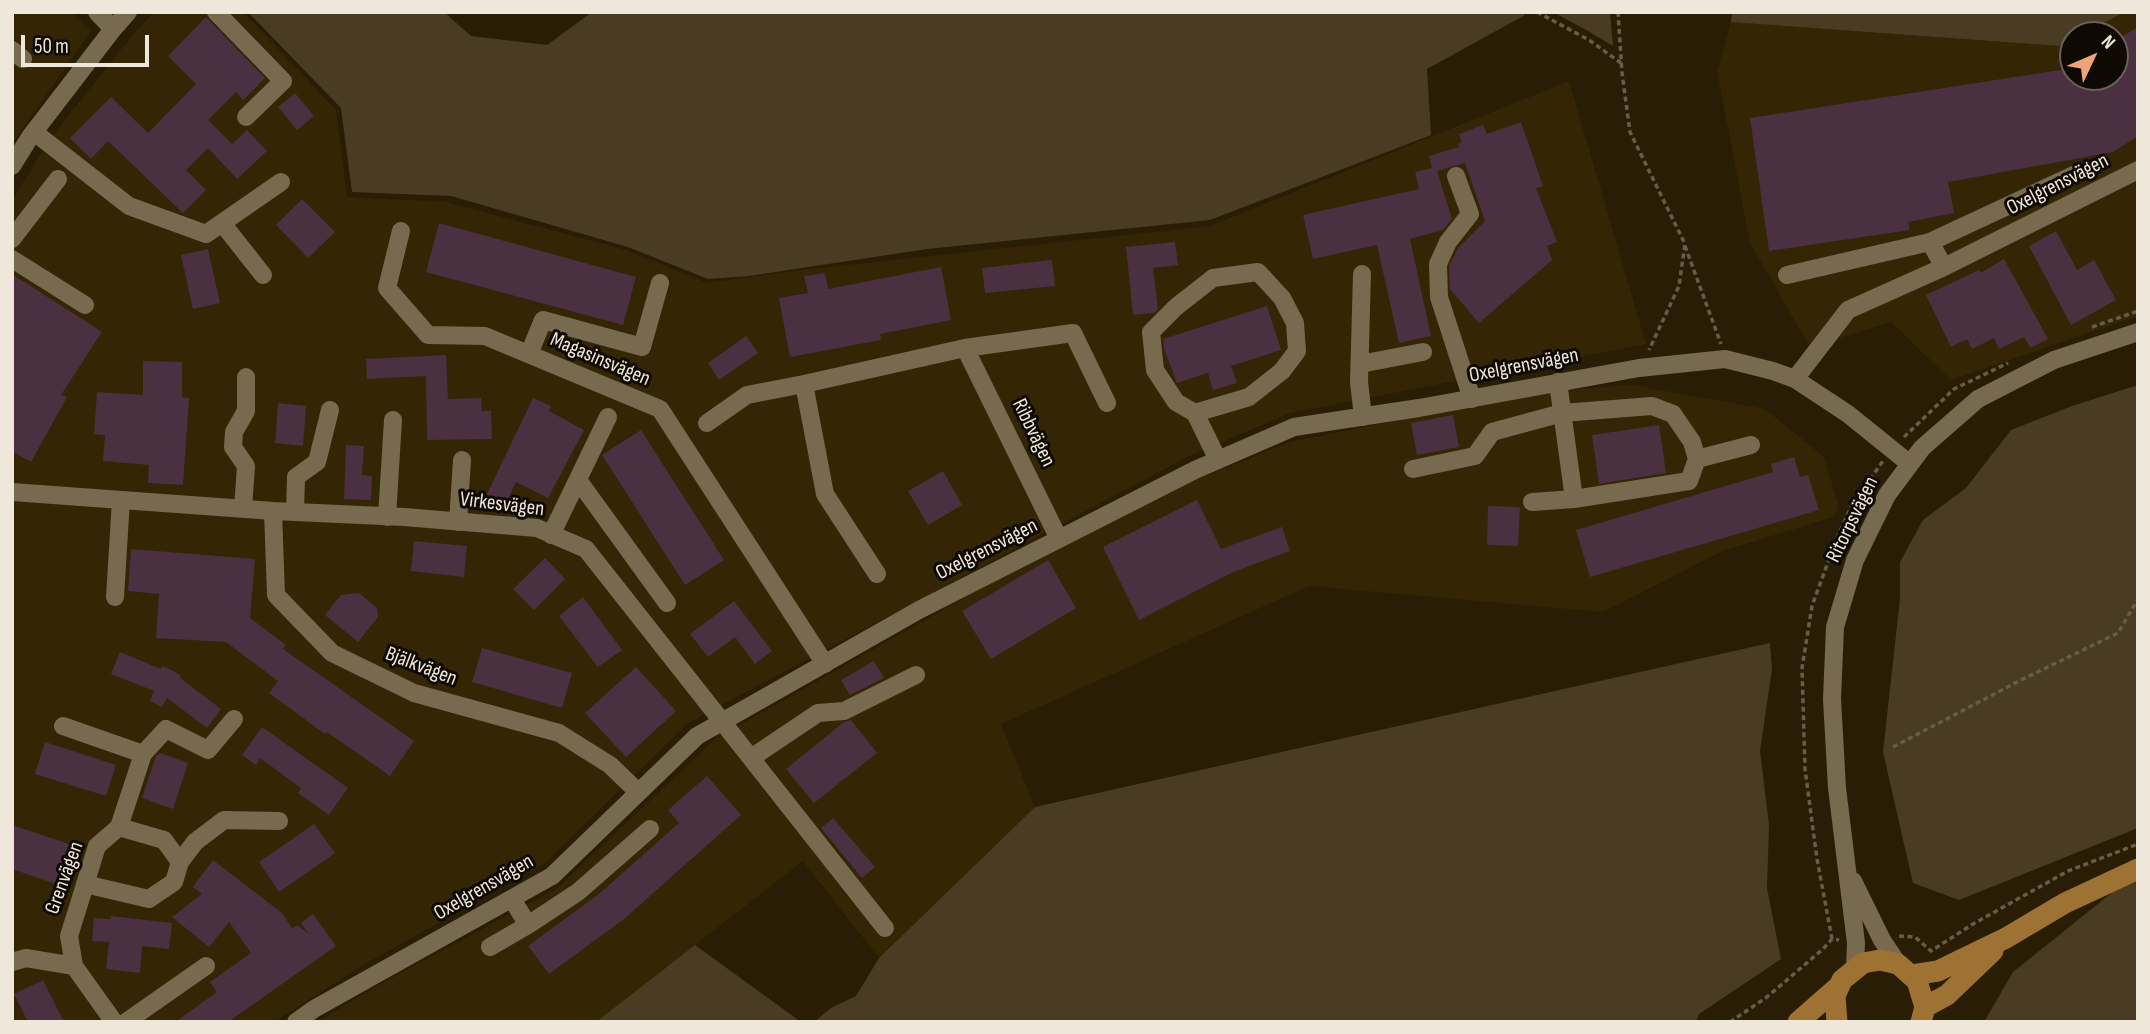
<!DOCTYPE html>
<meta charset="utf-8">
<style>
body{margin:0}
#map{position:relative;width:2150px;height:1034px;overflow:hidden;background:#291e05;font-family:"Sofia Sans Condensed",sans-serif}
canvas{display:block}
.frame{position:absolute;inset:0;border:14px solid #efe7d9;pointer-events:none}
.north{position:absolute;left:2059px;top:21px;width:70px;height:70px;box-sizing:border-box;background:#0e0902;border:2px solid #686258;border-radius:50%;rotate:46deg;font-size:19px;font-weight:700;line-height:28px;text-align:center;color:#efe7d9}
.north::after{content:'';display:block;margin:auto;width:24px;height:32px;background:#f0a378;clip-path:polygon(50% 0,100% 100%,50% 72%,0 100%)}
.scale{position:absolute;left:21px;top:35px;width:128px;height:32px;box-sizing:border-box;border:4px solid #efe7d9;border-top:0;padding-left:9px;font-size:21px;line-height:24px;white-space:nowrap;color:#efe7d9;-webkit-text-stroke:5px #0e0902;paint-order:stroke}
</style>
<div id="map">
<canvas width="2150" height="1034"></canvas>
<div class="frame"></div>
<div class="north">N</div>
<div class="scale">50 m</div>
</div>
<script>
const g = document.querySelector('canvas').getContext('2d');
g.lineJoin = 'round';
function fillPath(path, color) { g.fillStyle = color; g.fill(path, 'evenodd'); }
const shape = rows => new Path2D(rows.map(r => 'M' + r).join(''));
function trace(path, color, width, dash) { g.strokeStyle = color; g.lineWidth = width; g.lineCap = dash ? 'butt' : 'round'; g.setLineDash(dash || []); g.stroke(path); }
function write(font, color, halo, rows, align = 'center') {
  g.font = font + ' "Sofia Sans Condensed",sans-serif'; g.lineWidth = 6; g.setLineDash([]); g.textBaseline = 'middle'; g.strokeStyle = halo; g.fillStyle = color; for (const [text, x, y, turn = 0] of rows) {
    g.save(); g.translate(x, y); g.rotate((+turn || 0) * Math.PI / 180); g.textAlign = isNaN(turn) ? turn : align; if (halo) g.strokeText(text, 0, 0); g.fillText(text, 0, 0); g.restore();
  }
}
fillPath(shape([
 [12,12,71,12,91,31,12,144],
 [154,12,243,12,336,110,347,197,446,202,626,250,707,283,810,269,1210,226,1569,81,1646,344,1290,413,1191,455,688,723,544,864,365,964,274,1022,12,1022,12,200,50,139,130,38],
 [2125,12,2138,12,2138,316,1951,380,1891,322,1810,347,1750,243,1717,71,1731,22,2059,46,2073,39,2073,77,2115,77,2115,35,2080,35],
 [1632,385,1765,409,1824,457,1839,508,1833,517,1723,551,1603,612,1309,586,1001,724,1035,807,879,958,803,861,596,1022,317,1022,384,982,556,889,715,739,1008,573,1146,500,1290,442,1539,392]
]), '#342504');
fillPath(shape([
 [248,12,444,12,471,36,547,45,592,12,1521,12,1525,15,1427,69,1431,135,1210,220,927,249,749,276,708,279,628,247,451,196,352,192,341,108],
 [1553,12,1610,12,1613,46,1588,31],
 [1732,12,2125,12,2080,35,2073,35,2073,39,2059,46,1731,22],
 [2138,385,2138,828,1959,900,1913,883,1883,752,1900,599,1900,562,1923,520,1966,488,2011,430,2072,406],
 [1770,643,1772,669,1760,751,1769,825,1767,888,1781,959,1699,1014,1696,1022,814,1022,831,1008,856,996,879,958,1035,807],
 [2138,881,2138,1022,1984,1022,2013,972,2114,891],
 [695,945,801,1022,596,1022]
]), '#493c22');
fillPath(shape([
 [206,17,265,78,243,100,236,92,208,120,232,144,247,130,267,151,237,179,208,148,186,170,206,190,183,213,108,141,91,159,70,138,111,97,148,133,196,84,168,56],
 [2138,27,2138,136,2113,152,1948,182,1954,213,1908,222,1910,230,1769,251,1750,118,2073,68,2073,77,2115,77,2115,41],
 [295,93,314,116,297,130,278,107],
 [1521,122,1543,186,1536,188,1557,242,1547,246,1552,260,1479,323,1450,289,1449,266,1458,248,1485,221,1465,163,1437,171,1452,219,1443,230,1410,239,1431,336,1399,343,1377,245,1313,259,1303,215,1419,189,1415,172,1432,168,1429,156,1459,147,1458,144,1462,142,1459,134,1483,125,1487,134],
 [302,199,335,232,308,258,276,225],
 [439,223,636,277,623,325,426,272],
 [2056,231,2077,270,2094,260,2116,300,2071,325,2029,246],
 [1175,242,1178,265,1153,268,1158,309,1154,313,1133,315,1126,247],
 [208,249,220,303,193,309,181,255],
 [2004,259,2048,339,2030,348,2024,337,1999,349,1994,338,1972,349,1967,339,1951,347,1926,295,1979,270,1980,273],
 [1052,260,1055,286,985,293,982,268],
 [941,267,951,320,880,334,881,340,790,357,779,298,808,293,804,276,825,273,828,289],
 [12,274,102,332,61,395,67,397,31,462,12,451],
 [1267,306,1281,350,1231,366,1237,383,1213,390,1208,373,1177,383,1164,349,1163,339],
 [746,336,758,353,719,380,708,363],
 [446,355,448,399,481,398,482,411,491,411,492,439,427,440,426,376,367,379,366,359],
 [143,361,182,362,182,397,189,398,183,485,148,483,149,465,103,461,105,435,94,434,97,392,143,395],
 [533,398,551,406,549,411,584,430,548,498,516,482,504,507,485,498],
 [278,403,306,406,303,446,275,443],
 [1453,415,1459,447,1417,455,1411,423],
 [1659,425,1666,473,1599,484,1592,435],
 [641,430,724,560,685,585,602,455],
 [346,445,364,446,362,475,372,476,371,500,344,499],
 [1794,457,1800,477,1808,475,1819,510,1590,577,1576,530,1773,472,1771,464],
 [943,471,962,505,928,525,908,491],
 [1197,500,1221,549,1282,527,1290,551,1233,572,1139,620,1103,547],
 [1488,506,1520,507,1518,546,1487,545],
 [414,541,467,546,464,577,411,571],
 [131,549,255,559,250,618,286,645,283,649,414,741,390,776,327,732,325,734,269,693,278,681,226,642,156,638,159,594,128,591],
 [545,558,565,579,534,610,513,589],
 [1048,560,1076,608,991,659,962,611],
 [359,593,377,608,378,617,358,642,325,615,341,595],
 [583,597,622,650,598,667,559,616],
 [734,601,772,651,755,664,735,637,708,657,690,634],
 [482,648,572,673,562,708,472,682],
 [120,652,161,669,162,666,172,670,181,676,180,678,221,709,207,728,167,698,162,707,150,701,154,691,111,674],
 [874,661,884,678,850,695,841,680],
 [636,667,676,711,626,757,585,713],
 [851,720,877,753,814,803,786,769,844,722],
 [262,727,348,788,329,815,298,793,301,788,260,758,256,765,242,755],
 [45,742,116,765,106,796,35,774],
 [160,753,188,763,173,809,142,798,156,756],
 [707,776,741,815,624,919,549,974,528,946,600,893,679,823,668,810],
 [833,818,875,867,862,878,821,828],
 [314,824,335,853,279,892,259,862],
 [12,825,72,845,59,885,12,869],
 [213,860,282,913,292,928,297,925,309,934,301,923,313,914,336,946,228,1022,175,1022,217,992,210,982,251,953,229,922,209,947,172,917,202,894,193,887],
 [111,916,172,923,169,949,142,946,140,973,106,969,109,942,92,941,94,918,111,919],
 [43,980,64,1022,28,1022,14,994]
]), '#4a3041');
trace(shape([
 [1537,12,1589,40,1621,63],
 [1618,12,1622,73,1630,132,1685,244,1679,286,1649,350],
 [1685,246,1721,344],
 [2092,327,2138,311],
 [1904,437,1954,389,2008,363],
 [1893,747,2021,680,2118,633,2138,599],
 [1899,936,1915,937,1931,951,1973,924,2068,871,2138,844],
 [1832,939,1817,859,1805,769,1802,668,1812,606,1836,540,1852,505,1883,461],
 [1730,1022,1767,997,1823,949,1832,939,1839,940]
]), '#675d48', 3.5, [5, 3.5]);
trace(shape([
 [97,12,113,29],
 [216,12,283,81,246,117],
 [12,50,23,59],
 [34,132,129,206,206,234,281,182],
 [12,166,30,137,113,29,128,12],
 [1456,176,1470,214,1448,242,1438,264,1439,297,1472,399],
 [222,223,263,275],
 [401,231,387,288,428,335,485,336,660,409,825,664],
 [12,239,58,179],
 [1930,242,2076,174],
 [12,259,85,305],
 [1362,274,1359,382,1363,417],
 [1787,275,1930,242,1944,267],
 [965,348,1059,539],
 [529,354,543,320,642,347,660,283],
 [1360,364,1423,352],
 [1795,379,1848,310,1944,267,2138,170],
 [1195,413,1176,402,1155,370,1151,332,1176,307,1213,278,1258,272,1282,298,1295,323,1297,351,1282,371,1249,397,1195,413,1218,460],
 [707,423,747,395,804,384],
 [1413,469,1475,456,1492,432,1562,413,1652,406,1673,414,1692,442,1697,459,1751,445],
 [578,480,667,603],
 [12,492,273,511,404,517,537,528,586,549,885,928],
 [1574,499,1689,481,1697,459],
 [1532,502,1574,499,1558,382],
 [243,509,246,466,233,447,234,432,246,411,246,377],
 [273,511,276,595,332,653,414,693,559,733,610,765,638,792],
 [295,512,296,477,317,462,330,410],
 [387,517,393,420],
 [458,522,462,460],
 [551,535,608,417],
 [877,574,825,494,804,384,965,348,1073,333,1107,403],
 [115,597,121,500],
 [63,726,143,754],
 [751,758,818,713,844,711,916,675],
 [119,827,143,754,166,729,208,750,234,719],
 [119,827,164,840,180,862],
 [1853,881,1882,940,1898,964],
 [85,884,149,899,174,882,180,862,195,842,224,820,279,821],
 [528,925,578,892,650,829],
 [490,947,528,925,512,899],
 [12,962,26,958,74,966],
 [1855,967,1856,943,1837,788,1832,699,1835,627,1855,560,1887,495,1922,448,1978,399,2054,360,2138,332],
 [114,1022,74,966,69,936,97,846,119,827],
 [126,1022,206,966],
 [296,1022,314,1009,552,876,697,736,919,610,1195,470,1294,427,1419,408,1639,368,1725,359,1773,371,1795,379,1848,414,1910,464]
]), '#776a4f', 18);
trace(shape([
 [1912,975,1938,971,2006,938,2065,903,2138,869],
 [1925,1007,1947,995,1993,951],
 [1798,1022,1838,987],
 [1837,1022,1835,996,1842,980,1863,963,1880,960,1898,964,1917,981,1925,1007,1921,1022]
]), '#9d7233', 21);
write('21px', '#efe7d9', '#0e0902', [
 ["Oxelgrensvägen",2058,185,-27],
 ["Magasinsvägen",600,360,23],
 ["Oxelgrensvägen",1524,366,-11],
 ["Ribbvägen",1033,433,64],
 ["Virkesvägen",502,505,7],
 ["Ritorpsvägen",1853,520,-64],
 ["Oxelgrensvägen",987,550,-27],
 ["Bjälkvägen",421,667,21],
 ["Grenvägen",65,878,-70],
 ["Oxelgrensvägen",484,888,-30]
]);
</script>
